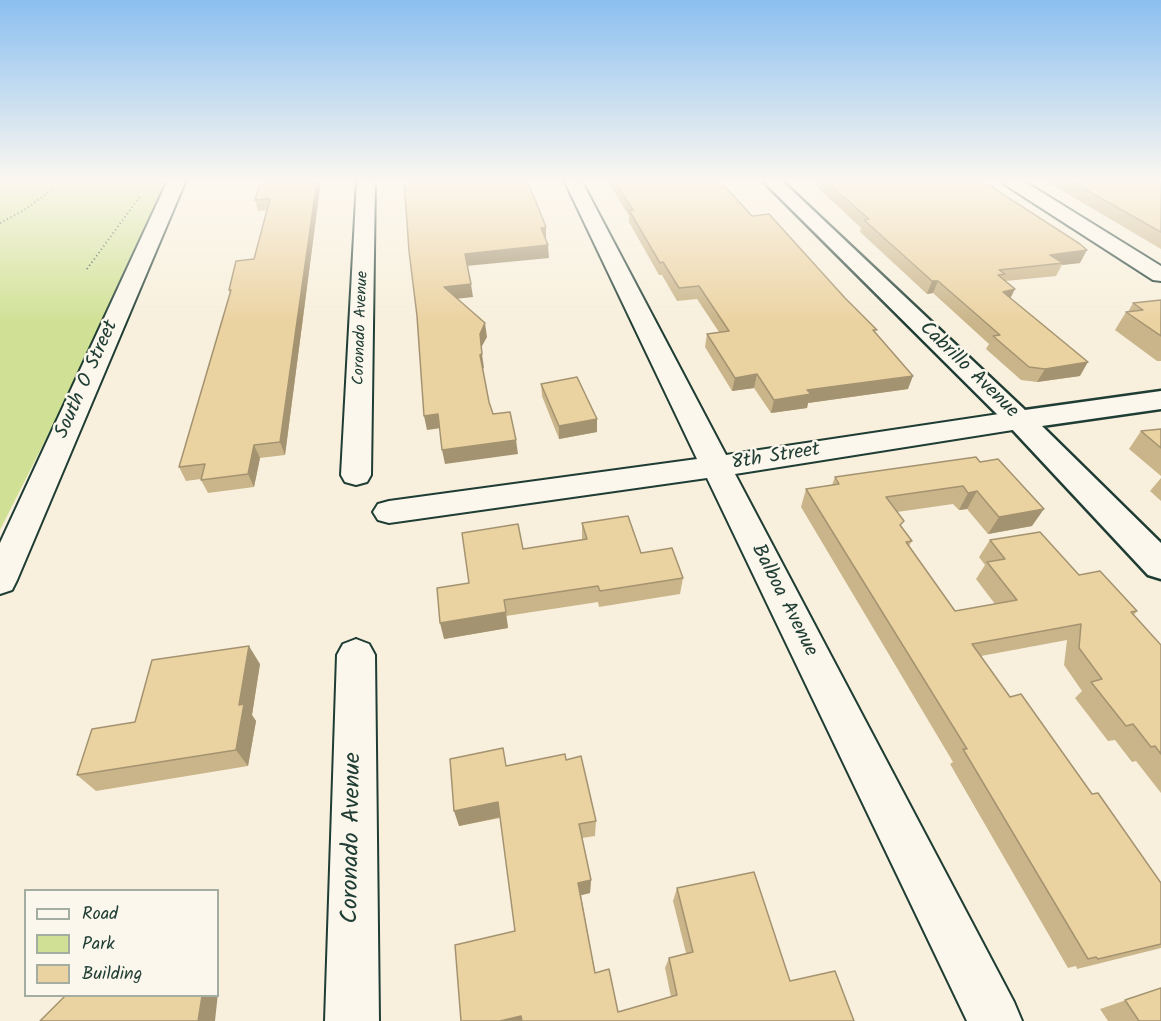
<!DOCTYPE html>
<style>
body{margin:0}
#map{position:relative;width:1161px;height:1021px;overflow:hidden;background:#f8f0dd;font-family:Kalam,sans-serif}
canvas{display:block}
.legend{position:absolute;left:24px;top:889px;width:195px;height:108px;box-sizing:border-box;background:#fbf7ec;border:2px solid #a3ada2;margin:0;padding:8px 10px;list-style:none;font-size:18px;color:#1f3d34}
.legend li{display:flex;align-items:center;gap:12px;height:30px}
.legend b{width:30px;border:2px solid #a3ada2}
</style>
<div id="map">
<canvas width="1161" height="1021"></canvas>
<ul class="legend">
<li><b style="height:8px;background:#fbf7ec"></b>Road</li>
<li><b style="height:16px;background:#d0e195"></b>Park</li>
<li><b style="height:16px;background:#ebd2a1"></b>Building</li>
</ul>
</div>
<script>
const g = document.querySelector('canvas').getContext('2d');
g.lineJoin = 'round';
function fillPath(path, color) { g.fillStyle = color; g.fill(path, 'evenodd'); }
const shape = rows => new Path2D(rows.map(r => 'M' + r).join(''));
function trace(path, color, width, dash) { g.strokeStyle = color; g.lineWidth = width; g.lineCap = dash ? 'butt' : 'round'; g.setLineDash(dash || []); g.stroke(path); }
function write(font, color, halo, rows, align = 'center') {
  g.font = font + ' Kalam,sans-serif'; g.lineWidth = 5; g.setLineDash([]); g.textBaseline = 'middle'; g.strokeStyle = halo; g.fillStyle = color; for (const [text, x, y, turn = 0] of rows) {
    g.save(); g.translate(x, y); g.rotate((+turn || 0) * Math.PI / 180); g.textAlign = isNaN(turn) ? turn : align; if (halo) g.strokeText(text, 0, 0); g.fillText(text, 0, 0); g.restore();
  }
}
fillPath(shape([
 [0,180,174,180,112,308,0,530]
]), '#d0e195');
const minor = shape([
 [168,180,186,180,17,580,12,590,0,594,0,543,168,180],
 [357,180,375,180,371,475,367,482,356,485,345,482,341,475,357,180],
 [564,180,581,180,726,455,1019,411,1029,414,1033,420,1029,426,1019,429,735,474,1014,1002,1022,1021,967,1021,707,478,389,523,378,520,373,512,378,504,389,501,697,459,564,180],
 [1002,180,1022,180,1161,266,1161,281,1153,280,1004,184,1002,180],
 [356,639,369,644,375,655,379,1021,325,1021,337,655,343,644,356,639]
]);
const tertiary = shape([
 [762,180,781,180,1025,410,1161,391,1161,409,1042,426,1161,543,1161,579,1148,575,1009,426,762,180]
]);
trace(minor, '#1f3d34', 4);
trace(tertiary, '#1f3d34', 5);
trace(shape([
 [0,223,26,209,64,180],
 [87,269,141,195]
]), '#1f3d34', 2, [1, 3]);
fillPath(minor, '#fbf7ec');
fillPath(tertiary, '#fbf7ec');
fillPath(shape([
 [261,180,321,180,285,455,260,458,254,487,208,493,201,480,201,479,186,481,179,467,230,293,229,290,254,259,267,210,258,211,255,200],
 [607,180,725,180,725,181,721,182,752,216,876,334,908,389,808,403,807,408,771,413,754,388,732,391,705,347,707,334,719,332,697,299,677,301,662,275,659,275,629,222,629,216],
 [810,180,981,180,1080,263,1062,265,1056,276,1006,281,1010,298,1080,376,1037,382,1021,380,986,349,989,344,933,293,927,294,860,232,861,228],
 [1044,180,1161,180,1161,249],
 [1161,300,1161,361,1157,361,1115,330,1126,312,1128,312,1133,303],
 [541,384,597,419,597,432,559,439,542,396],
 [1161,429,1161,476,1129,449,1141,431],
 [976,457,1032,526,988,534,967,509,959,510,953,504,897,512,901,526,912,541,909,546,955,611,995,604,976,579,985,565,979,557,990,540,1079,575,1137,611,1134,615,1161,645,1161,793,1136,761,1132,762,1115,740,1108,741,1075,698,1082,691,1064,665,1067,640,981,656,1010,697,1092,794,1161,883,1161,948,1077,969,1076,966,1068,968,950,764,953,762,801,507,806,489,832,485,835,477],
 [1161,478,1161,501,1150,491],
 [582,523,641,553,683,578,680,594,599,607,598,602,506,616,508,628,444,639,469,583,523,549,582,540],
 [260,664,252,715,256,721,248,766,96,791,77,775,135,722],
 [566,760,596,821,595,836,582,838,591,880,590,893,581,895,595,973,618,1012,671,997,665,968,669,958,686,953,673,901,677,888,790,981,854,1021,461,1021,515,931,500,818,459,826,506,766],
 [1161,988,1161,1021,1108,1021,1100,1009]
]), '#cab58a');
fillPath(shape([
 [317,180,321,180,285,455,280,442],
 [546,227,546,240,541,228],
 [548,245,549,258,466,266,465,254],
 [1087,250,1080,263,1062,265,1063,263,1050,255],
 [932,281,938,281,933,293,927,294],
 [471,284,473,297,446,300,444,287],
 [1015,289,1009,301,1003,292],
 [485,323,487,337,481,348,480,334],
 [482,354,484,368,482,369,480,355],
 [1088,362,1080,376,1037,382,1045,369],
 [757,374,754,388,732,391,735,378],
 [913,376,908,389,808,403,807,408,771,413,774,400,807,390],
 [438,414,441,428,427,430,424,416],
 [597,419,597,432,559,439,559,426],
 [516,440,518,454,445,464,442,450],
 [254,445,260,458,254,487,248,474],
 [977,491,967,509,959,510,968,493],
 [1044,509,1032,526,988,534,999,517],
 [506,612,508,628,444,639,440,623],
 [249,646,260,664,252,715,256,721,248,766,236,750,239,705],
 [498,802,501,817,459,826,454,811],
 [591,880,590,893,578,896,578,883],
 [218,993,215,1021,198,1021,202,996,218,996],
 [521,1016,523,1021,500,1021]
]), '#a49371');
const building = shape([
 [261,180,317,180,280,442,254,445,248,474,201,480,205,464,179,467,231,290,229,290,236,261,254,259,270,199,255,200,261,180],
 [404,180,527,180,546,227,541,228,548,245,465,254,471,284,444,287,485,323,480,334,482,354,480,355,489,402,493,414,510,412,516,440,442,450,438,414,424,416,417,316,409,251,404,180],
 [614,180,719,180,752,216,769,214,845,298,877,330,873,330,913,376,807,390,811,394,774,400,757,374,735,378,707,334,729,331,699,286,679,288,663,262,660,263,629,210,633,210,614,180],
 [824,180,981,180,1080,244,1087,250,1050,255,1063,263,999,270,1005,274,998,275,1015,289,1003,292,1088,362,1045,369,1029,367,993,336,1000,335,938,281,932,281,864,220,869,219,824,180],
 [1069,180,1161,180,1161,232,1069,180],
 [1161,300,1161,336,1126,312,1143,310,1133,303,1161,300],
 [577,377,597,419,559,426,541,384,577,377],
 [1161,429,1161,448,1141,431,1161,429],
 [976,457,980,462,998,459,1044,509,999,517,977,491,968,493,963,486,886,497,904,521,900,525,912,541,906,542,955,611,1017,600,987,562,1005,559,990,540,1040,532,1079,575,1100,571,1137,611,1131,612,1161,645,1161,754,1155,746,1151,747,1133,724,1126,726,1091,682,1102,679,1079,648,1081,624,972,644,1010,697,1021,694,1092,794,1098,793,1161,883,1161,944,1098,959,1096,957,1088,959,963,749,967,749,806,489,839,484,835,477,976,457],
 [628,516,641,553,672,548,683,578,600,591,598,586,504,600,506,612,440,623,437,588,469,583,462,533,518,524,523,549,587,539,582,523,628,516],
 [249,646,239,705,244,704,236,750,77,775,92,729,135,722,152,660,249,646],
 [503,748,506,766,565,754,566,760,581,756,596,821,579,824,591,880,578,883,595,973,609,969,618,1012,677,995,669,958,693,952,677,888,754,872,790,981,835,971,854,1021,522,1021,521,1016,500,1021,461,1021,455,945,515,931,498,802,454,811,450,759,503,748],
 [1161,988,1161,1021,1139,1021,1125,1000,1161,988],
 [65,996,202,996,198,1021,40,1021,65,996]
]);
fillPath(building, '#ebd2a1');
trace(building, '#a49371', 1.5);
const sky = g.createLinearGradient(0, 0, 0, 323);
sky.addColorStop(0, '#8bbff0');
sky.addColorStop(0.56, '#fcf8f0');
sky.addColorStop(1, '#fcf8f000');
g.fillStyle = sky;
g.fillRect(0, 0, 1161, 323);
write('16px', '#1f3d34', '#fbf7ec', [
 ["Coronado Avenue",362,328,-88]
]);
write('20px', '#1f3d34', '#fbf7ec', [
 ["Cabrillo Avenue",968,371,44],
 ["South O Street",88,380,-66],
 ["8th Street",776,458,-9],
 ["Balboa Avenue",783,601,63]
]);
write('24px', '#1f3d34', '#fbf7ec', [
 ["Coronado Avenue",354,838,-89]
]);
</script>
